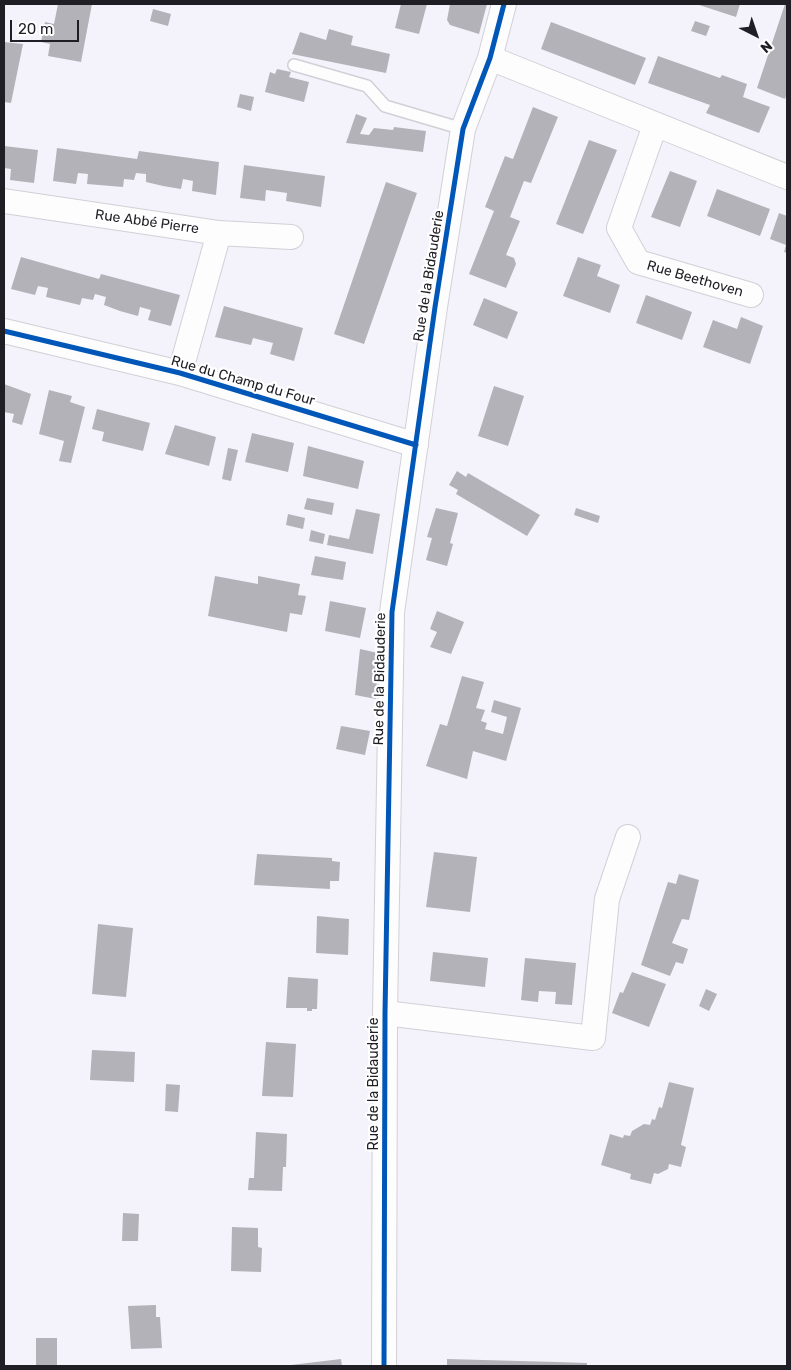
<!DOCTYPE html>
<meta charset="utf-8">
<style>
body{margin:0}
#map{position:relative;width:791px;height:1370px;overflow:hidden;background:#f4f2fa;font-family:Rubik,sans-serif}
canvas{display:block}
.frame{position:absolute;inset:0;border:5px solid #1f1e24;pointer-events:none}
.north{position:absolute;left:731px;top:10px;width:50px;height:50px;-webkit-text-stroke:4px #fff;paint-order:stroke;rotate:139deg;font-size:14px;font-weight:700;line-height:20px;text-align:center;color:#1f1e24}
.north::after{content:'';display:block;margin:auto;width:18px;height:22px;background:#1f1e24;clip-path:polygon(50% 0,100% 100%,50% 72%,0 100%)}
.scale{position:absolute;left:10px;top:20px;width:69px;height:22px;box-sizing:border-box;border:2px solid #1f1e24;border-top:0;padding-left:6px;font-size:15px;line-height:18px;white-space:nowrap;color:#1f1e24;-webkit-text-stroke:4px #fff;paint-order:stroke}
</style>
<div id="map">
<canvas width="791" height="1370"></canvas>
<div class="frame"></div>
<div class="north">N</div>
<div class="scale">20 m</div>
</div>
<script>
const g = document.querySelector('canvas').getContext('2d');
g.lineJoin = 'round';
function fillPath(path, color) { g.fillStyle = color; g.fill(path, 'evenodd'); }
const shape = rows => new Path2D(rows.map(r => 'M' + r).join(''));
function trace(path, color, width, dash) { g.strokeStyle = color; g.lineWidth = width; g.lineCap = dash ? 'butt' : 'round'; g.setLineDash(dash || []); g.stroke(path); }
function write(font, color, halo, rows, align = 'center') {
  g.font = font + ' Rubik,sans-serif'; g.lineWidth = 4.5; g.setLineDash([]); g.textBaseline = 'middle'; g.strokeStyle = halo; g.fillStyle = color; for (const [text, x, y, turn = 0] of rows) {
    g.save(); g.translate(x, y); g.rotate((+turn || 0) * Math.PI / 180); g.textAlign = isNaN(turn) ? turn : align; if (halo) g.strokeText(text, 0, 0); g.fillText(text, 0, 0); g.restore();
  }
}
fillPath(shape([
 [58,4,92,4,81,62,48,56,50,44,41,42,45,22,54,24],
 [401,4,427,4,419,34,395,28],
 [450,4,487,4,479,34,450,25,447,20],
 [696,4,740,4,736,17],
 [785,4,787,4,787,93,785,99,757,88],
 [153,9,171,14,168,26,150,21],
 [695,21,710,26,706,36,691,31],
 [551,22,646,58,635,85,541,49],
 [329,29,353,36,351,45,390,54,386,73,292,54,300,32,326,40],
 [4,42,23,44,11,103,4,102],
 [658,56,720,78,722,75,747,84,743,97,770,107,759,133,706,113,710,105,648,83],
 [277,69,291,72,289,77,309,82,304,102,265,92,270,72,275,74],
 [240,94,254,97,251,111,237,107],
 [533,107,558,117,531,183,524,181,510,217,520,221,506,255,514,258,516,264,506,288,469,274,494,211,485,207,505,156,513,159],
 [356,114,367,118,360,134,369,135,374,128,393,130,394,127,426,131,423,152,346,143],
 [589,140,617,150,583,234,556,224],
 [4,146,38,150,34,183,10,180,11,169,4,168],
 [57,148,137,159,139,151,219,162,216,195,192,191,193,181,183,179,181,189,163,186,146,182,146,174,136,173,134,180,124,179,123,187,87,184,88,174,78,173,76,184,53,181],
 [244,165,325,176,321,207,286,201,287,193,266,190,265,201,240,198],
 [670,171,697,181,680,227,651,217],
 [386,182,417,193,364,344,334,334],
 [717,189,770,209,760,236,707,216],
 [779,213,787,216,787,253,784,252,786,245,770,239],
 [21,257,99,279,101,274,180,295,171,326,148,320,151,310,140,307,138,316,120,311,104,305,106,297,95,294,93,300,82,298,80,305,46,297,48,288,38,286,35,295,11,289],
 [578,257,601,265,597,276,620,285,610,313,563,296],
 [646,295,692,312,682,340,636,323],
 [484,298,518,312,507,339,473,325],
 [224,306,303,328,294,361,270,354,273,343,253,338,251,345,215,337],
 [741,317,763,326,750,364,703,347,713,320,737,329],
 [4,384,31,394,22,425,12,422,14,414,4,412],
 [494,386,524,396,508,446,478,436],
 [49,390,72,396,70,402,85,407,71,463,59,461,64,441,39,434],
 [97,409,150,423,143,451,102,441,104,432,92,429],
 [175,425,216,437,209,466,165,454],
 [252,433,294,443,288,472,245,462],
 [308,446,364,461,358,489,303,476],
 [228,448,238,450,231,481,222,479],
 [457,471,466,477,468,473,540,515,527,536,456,494,458,490,449,485],
 [307,498,334,503,332,515,304,509],
 [436,508,458,513,450,543,453,544,447,566,426,560,432,538,427,537],
 [576,508,600,516,598,523,574,515],
 [356,509,380,514,373,554,327,545,329,535,349,539],
 [288,514,305,518,303,529,286,525],
 [311,530,325,534,323,544,309,541],
 [315,556,346,562,343,580,311,575],
 [215,576,258,584,258,576,300,584,298,595,306,596,302,615,290,613,287,632,208,616],
 [330,601,366,608,360,638,325,631],
 [437,611,464,622,451,654,430,647,437,632,430,629],
 [360,649,378,653,376,699,355,695],
 [462,676,484,682,476,708,485,710,481,721,487,723,485,729,503,734,507,717,491,712,494,700,521,708,506,761,473,751,467,779,426,766,440,724,447,726],
 [341,726,370,731,365,755,336,749],
 [434,852,477,857,470,912,426,907],
 [257,854,332,858,332,861,340,862,339,881,330,881,330,889,254,885],
 [679,874,699,880,689,920,682,919,672,943,688,949,683,964,676,962,670,976,641,965,668,882,676,884],
 [317,916,349,919,348,955,316,953],
 [98,924,133,928,126,997,92,994],
 [433,952,488,958,485,987,430,981],
 [525,958,576,963,572,1005,555,1004,556,992,539,991,538,1002,521,1000],
 [632,972,666,984,649,1027,612,1013,620,992,623,993],
 [288,977,318,979,317,1009,312,1009,312,1011,307,1011,307,1008,286,1008],
 [706,989,717,994,709,1011,699,1006],
 [266,1042,296,1044,293,1097,262,1096],
 [92,1050,135,1052,134,1082,90,1080],
 [669,1082,694,1088,681,1145,686,1147,681,1167,669,1164,668,1169,658,1174,654,1173,651,1184,630,1179,631,1174,601,1165,610,1134,623,1138,624,1135,630,1136,632,1131,644,1124,650,1125,652,1119,655,1120,659,1107,662,1108],
 [166,1084,180,1085,178,1112,165,1111],
 [256,1132,287,1134,286,1167,283,1167,282,1191,248,1190,249,1178,254,1178],
 [123,1213,139,1214,138,1241,122,1241],
 [232,1227,258,1228,258,1247,262,1248,261,1272,231,1271],
 [156,1305,156,1317,160,1317,162,1348,131,1349,128,1306],
 [36,1338,57,1338,57,1365,36,1365],
 [341,1359,342,1366,291,1366,291,1365],
 [447,1359,556,1362,587,1363,587,1366,447,1366]
]), '#b4b2b9');
const service = shape([
 [294,65,367,86,385,106,463,129]
]);
const minor = shape([
 [490,58,787,177],
 [655,125,619,228,638,262,751,295],
 [4,201,219,233,291,237],
 [4,331,180,373,416,445],
 [180,373,219,233],
 [385,1013,593,1038,607,899,628,837],
 [384,1366,385,1013,392,612,435,307,463,129,490,58,504,4]
]);
trace(service, '#d2d0d7', 14);
trace(minor, '#d2d0d7', 26);
trace(service, '#fdfdfe', 11);
trace(minor, '#fdfdfe', 24);
trace(shape([
 [4,331,180,373,416,445],
 [384,1366,385,1013,392,612,435,307,463,129,490,58,504,4]
]), '#0057b8', 5);
write('14px', '#1f1e24', '#fff', [
 ["Rue Abbé Pierre",147,222,8],
 ["Rue de la Bidauderie",429,276,-81],
 ["Rue Beethoven",695,279,16],
 ["Rue du Champ du Four",243,381,16],
 ["Rue de la Bidauderie",380,679,-89],
 ["Rue de la Bidauderie",374,1084,-90]
]);
</script>
